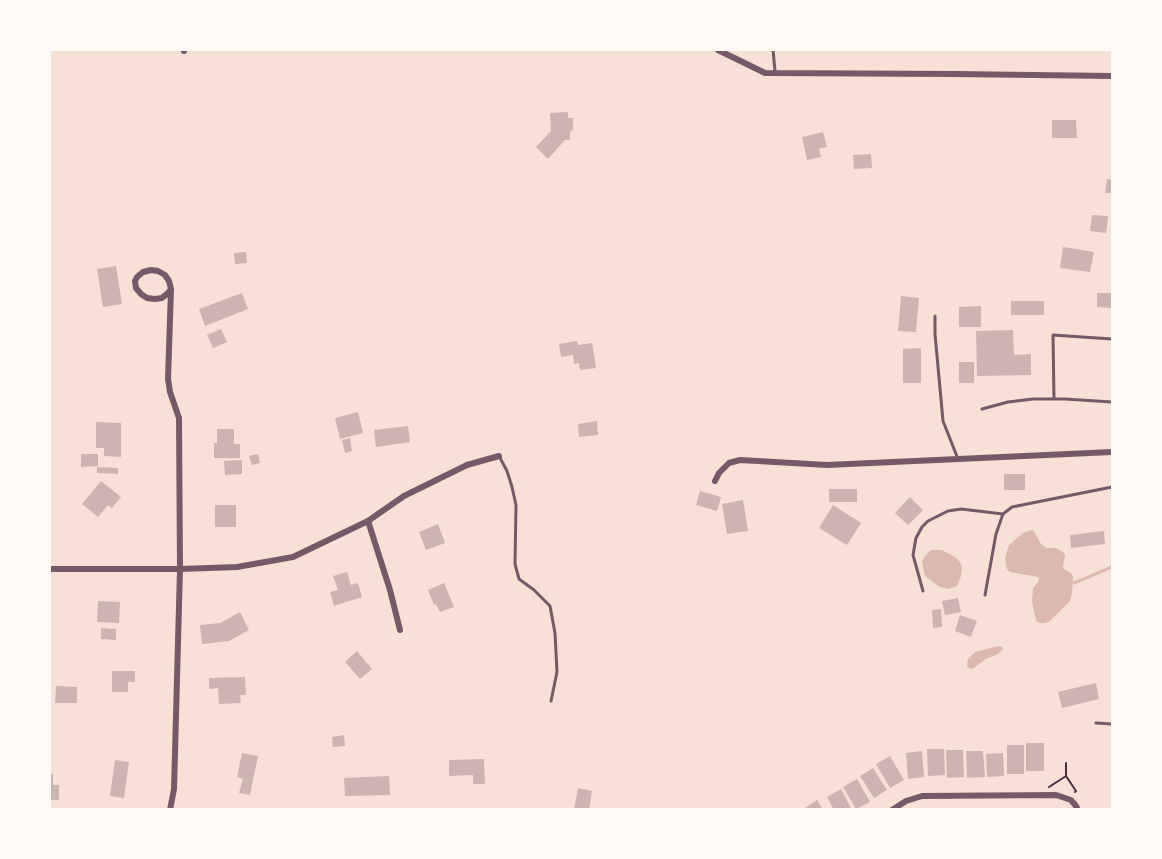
<!DOCTYPE html>
<style>
body{margin:0}
#map{position:relative;width:1162px;height:859px;overflow:hidden;background:#f7e1d7;font-family:"Public Sans",sans-serif}
canvas{display:block}
.frame{position:absolute;inset:0;border:51px solid #fffaf5;pointer-events:none}
</style>
<div id="map">
<canvas width="1162" height="859"></canvas>
<div class="frame"></div>
</div>
<script>
const g = document.querySelector('canvas').getContext('2d');
g.lineJoin = 'round';
function fillPath(path, color) { g.fillStyle = color; g.fill(path, 'evenodd'); }
const shape = rows => new Path2D(rows.map(r => 'M' + r).join(''));
function trace(path, color, width, dash) { g.strokeStyle = color; g.lineWidth = width; g.lineCap = dash ? 'butt' : 'round'; g.setLineDash(dash || []); g.stroke(path); }
fillPath(shape([
 [1032,530,1034,531,1041,544,1046,548,1056,548,1063,552,1065,556,1063,566,1064,569,1072,574,1073,577,1072,593,1070,601,1050,621,1045,623,1040,623,1036,621,1032,601,1033,588,1039,581,1039,578,1038,577,1010,572,1007,569,1005,558,1009,545,1023,533],
 [931,550,942,550,955,557,960,562,962,568,961,576,957,586,949,589,940,587,925,576,922,562,924,557],
 [998,646,1001,646,1003,649,998,654,986,659,972,669,968,668,967,665,968,659,975,652]
]), '#dcb8b0');
trace(shape([
 [1074,583,1112,567]
]), '#dcb8b0', 3);
fillPath(shape([
 [568,112,568,118,573,118,573,130,570,131,570,140,565,140,548,159,536,147,551,131,550,113],
 [1052,120,1076,120,1077,138,1052,138],
 [823,132,827,147,819,149,821,157,807,160,802,137],
 [871,154,872,168,854,169,853,155],
 [1107,179,1112,180,1112,193,1105,193],
 [1092,215,1108,216,1106,233,1090,231],
 [1063,247,1094,252,1090,272,1060,268],
 [246,252,247,263,235,264,234,253],
 [116,266,122,304,103,307,97,269],
 [242,293,248,309,205,326,199,309],
 [1097,293,1112,293,1112,308,1097,307],
 [901,296,919,298,916,332,898,331],
 [1011,301,1044,301,1044,315,1011,315],
 [981,306,981,327,959,327,959,307],
 [221,329,227,342,213,348,207,335],
 [1013,330,1014,355,1031,354,1031,375,977,376,976,331],
 [577,341,578,345,592,343,596,368,580,370,579,363,574,364,573,355,561,357,559,344],
 [921,348,921,383,903,383,903,349],
 [959,362,974,362,974,383,959,383],
 [358,412,363,433,340,439,335,418],
 [597,421,598,435,579,437,578,424],
 [96,422,121,423,121,457,104,456,104,448,96,448],
 [408,426,410,442,376,447,374,430],
 [217,429,234,429,234,444,240,444,240,458,214,458,214,443,217,443],
 [350,438,352,451,345,453,342,440],
 [81,454,98,454,98,466,81,467],
 [258,454,260,463,252,465,249,456],
 [242,460,242,474,225,475,224,461],
 [97,467,118,468,118,474,97,473],
 [1004,474,1025,474,1025,490,1004,490],
 [101,481,121,497,112,508,108,505,98,517,82,504],
 [829,489,857,489,857,502,829,502],
 [700,491,721,497,717,511,696,505],
 [910,497,923,510,908,525,895,513],
 [743,500,748,531,727,534,722,504],
 [215,505,236,505,236,527,215,527],
 [833,505,861,523,847,545,819,528],
 [438,524,445,543,426,550,419,532],
 [1104,531,1105,544,1071,548,1070,535],
 [347,572,351,585,358,583,362,597,334,606,330,592,338,590,333,576],
 [444,583,454,607,440,612,436,604,434,605,428,590],
 [958,598,961,612,945,615,942,601],
 [98,601,120,602,119,623,97,622],
 [941,609,942,627,933,628,932,610],
 [240,612,249,630,229,641,202,644,200,625,220,623],
 [960,615,977,621,971,637,955,631],
 [101,628,116,629,116,640,101,639],
 [357,651,372,669,360,679,345,662],
 [112,671,135,671,135,682,128,682,128,692,112,692],
 [245,677,246,695,240,695,241,703,219,704,218,688,209,689,209,678],
 [1096,683,1099,699,1062,708,1058,692],
 [56,686,77,687,77,703,55,703],
 [344,735,345,746,333,747,332,737],
 [1026,743,1044,743,1044,771,1026,771],
 [1007,745,1024,745,1024,774,1007,774],
 [927,749,944,749,945,775,928,776],
 [946,750,963,750,964,777,947,778],
 [922,751,924,777,908,779,906,753],
 [966,751,983,751,985,777,967,778],
 [242,753,258,756,250,795,239,793,243,779,237,777],
 [1003,753,1004,776,987,777,986,754],
 [890,756,904,780,890,788,876,764],
 [484,759,485,784,473,784,473,775,449,776,449,760],
 [115,760,129,762,124,798,110,796],
 [873,768,887,790,874,798,860,776],
 [50,774,53,774,53,785,59,785,59,800,50,800],
 [389,776,390,795,345,796,344,778],
 [857,779,870,802,856,809,843,787],
 [578,788,592,791,589,810,574,810],
 [841,789,852,810,834,810,827,797],
 [817,800,823,810,806,810,805,808]
]), '#ccb4b1');
trace(shape([
 [1066,776,1066,763],
 [1049,787,1066,776,1076,791,1075,792]
]), '#4a2c40', 2);
trace(shape([
 [773,50,775,71],
 [935,316,935,334,943,421,958,459],
 [1054,399,1053,335,1112,339],
 [982,409,1008,402,1033,399,1065,399,1112,402],
 [499,456,507,471,512,487,516,505,515,564,519,579,534,590,550,606,555,633,557,672,551,701],
 [923,591,913,555,916,538,922,527,928,521,948,511,961,509,1003,514],
 [985,595,996,534,1003,514,1012,507,1112,487],
 [1096,723,1112,724]
]), '#755966', 3);
trace(shape([
 [718,50,765,73,954,74,1112,76],
 [184,51,184,50],
 [715,481,719,473,729,463,740,460,827,465,1112,452],
 [368,521,390,590,400,630],
 [50,569,180,569,237,567,293,557,368,521,404,496,467,465,499,456],
 [170,810,174,789,180,569,179,418,170,392,168,379,171,289,169,281,165,275,158,271,151,270,143,272,137,277,135,281,136,288,141,294,147,298,155,299,162,298,168,293,171,289],
 [892,810,906,801,922,796,1056,795,1071,800,1076,806,1078,810]
]), '#755966', 6);
</script>
